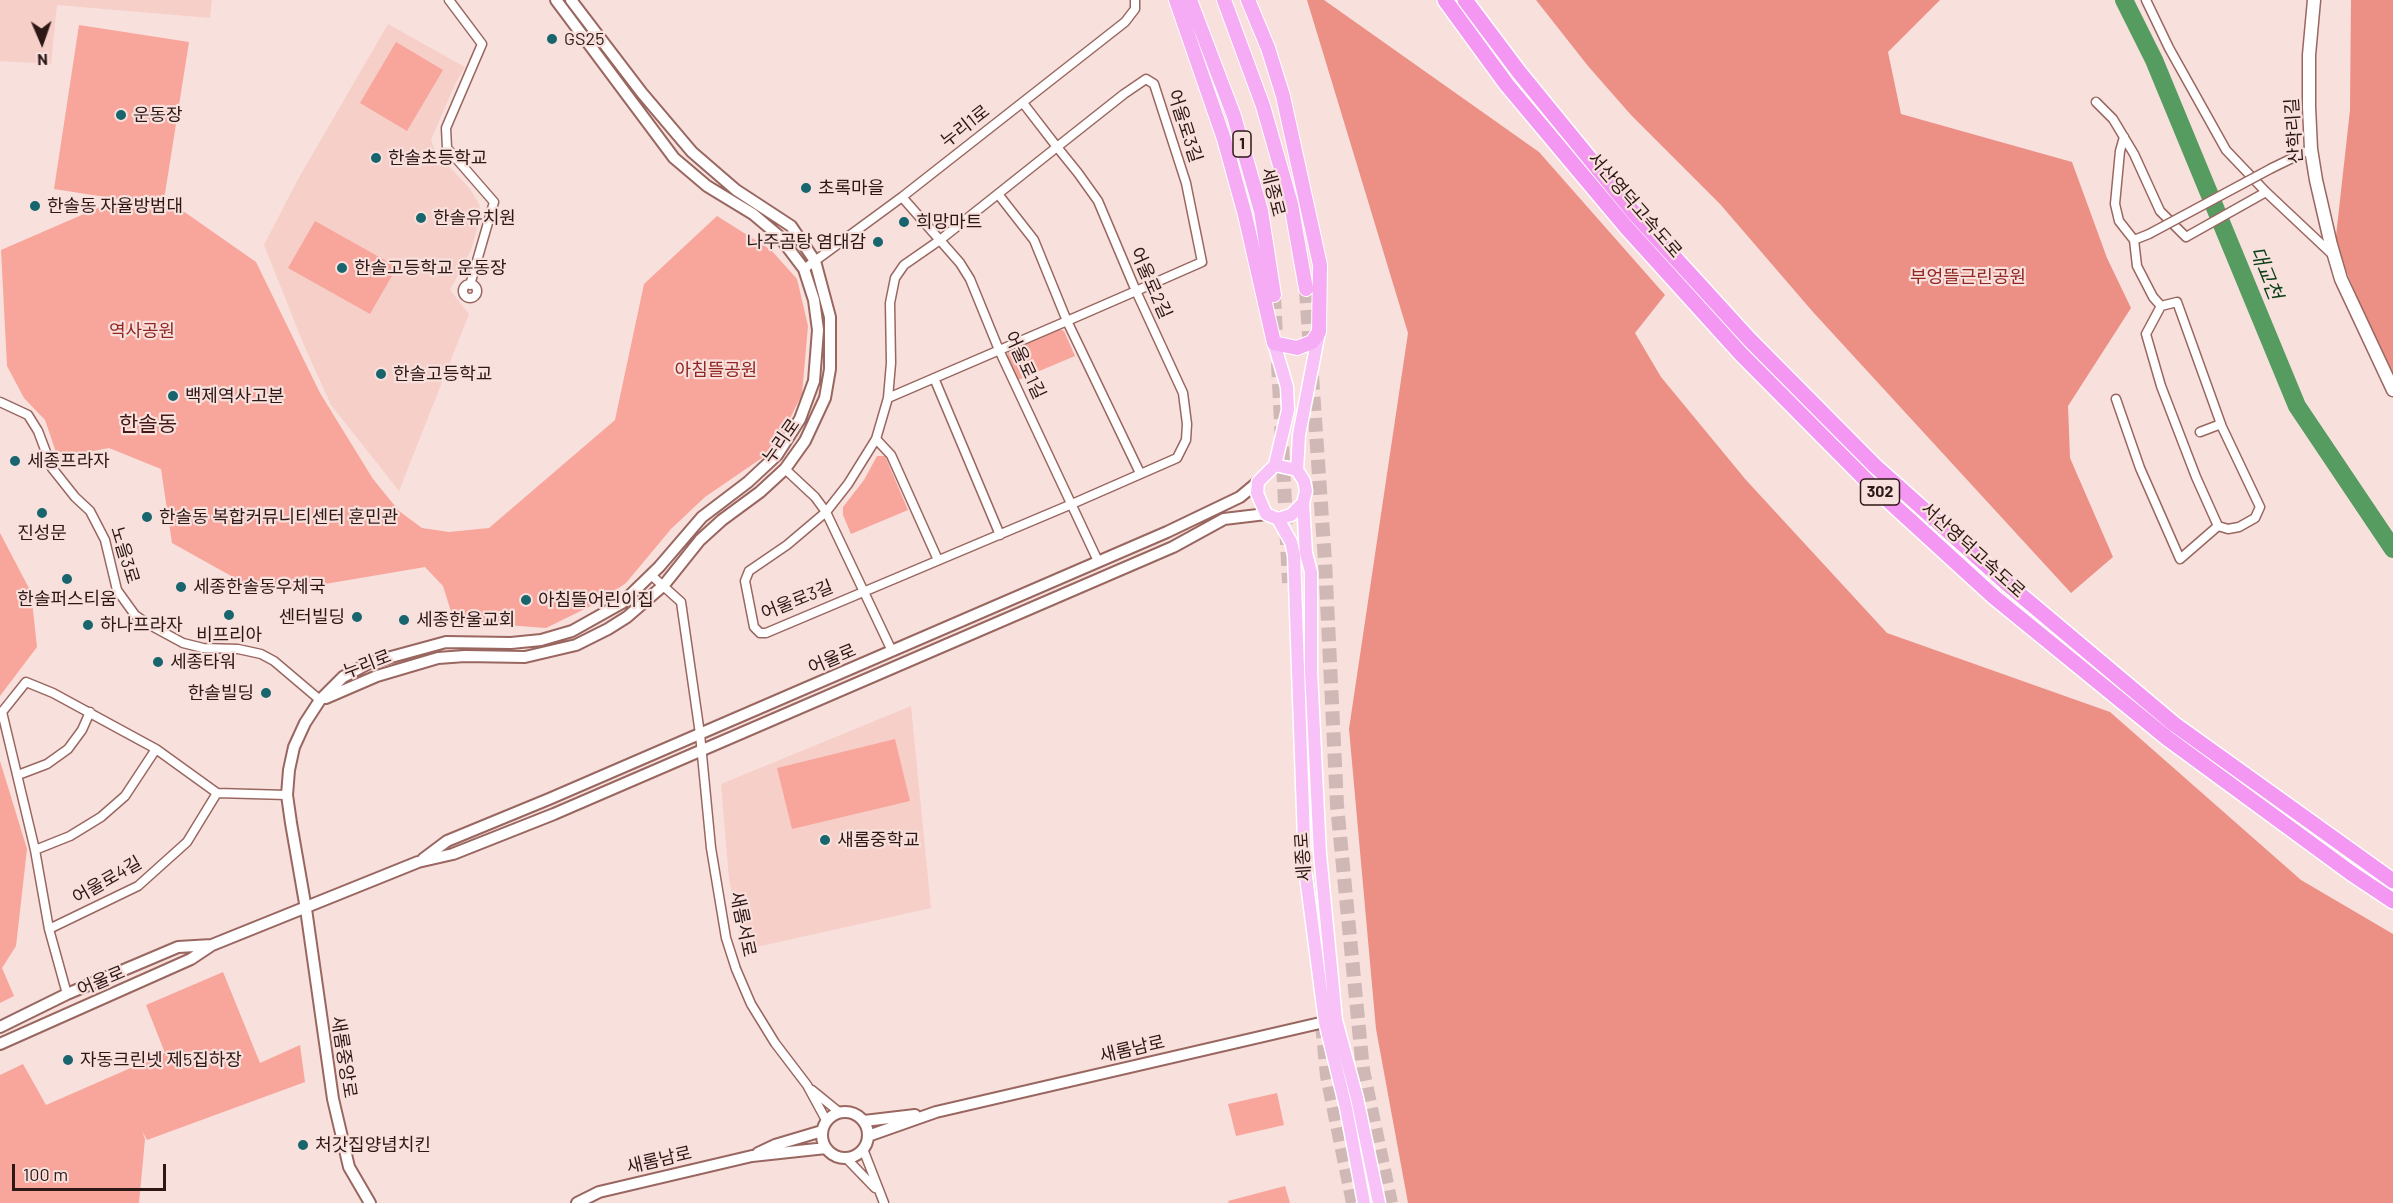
<!DOCTYPE html>
<meta charset="utf-8">
<style>
body{margin:0}
#map{position:relative;width:2393px;height:1203px;overflow:hidden;background:#f8e0dd;font-family:Barlow,sans-serif}
canvas{display:block}
.north{position:absolute;left:12px;top:12px;width:60px;height:60px;-webkit-text-stroke:4px #f8e0dd;paint-order:stroke;rotate:178deg;font-size:16px;font-weight:700;line-height:24px;text-align:center;color:#2d1816}
.north::after{content:'';display:block;margin:auto;width:21px;height:27px;background:#2d1816;clip-path:polygon(50% 0,100% 100%,50% 72%,0 100%)}
.scale{position:absolute;left:12px;top:1164px;width:154px;height:27px;box-sizing:border-box;border:3px solid #2d1816;border-top:0;padding-left:8px;font-size:18px;line-height:21px;white-space:nowrap;color:#2d1816;-webkit-text-stroke:4px #f8e0dd;paint-order:stroke}
</style>
<div id="map">
<canvas width="2393" height="1203"></canvas>
<div class="north">N</div>
<div class="scale">100 m</div>
</div>
<script>
const g = document.querySelector('canvas').getContext('2d');
g.lineJoin = 'round';
function fillPath(path, color) { g.fillStyle = color; g.fill(path, 'evenodd'); }
const shape = rows => new Path2D(rows.map(r => 'M' + r).join(''));
function trace(path, color, width, dash) { g.strokeStyle = color; g.lineWidth = width; g.lineCap = dash ? 'butt' : 'round'; g.setLineDash(dash || []); g.stroke(path); }
function write(font, color, halo, rows, align = 'center') {
  g.font = font + ' Barlow,"Noto Sans KR",sans-serif'; g.lineWidth = 4.5; g.setLineDash([]); g.textBaseline = 'middle'; g.strokeStyle = halo; g.fillStyle = color; for (const [text, x, y, turn = 0] of rows) {
    g.save(); g.translate(x, y); g.rotate((+turn || 0) * Math.PI / 180); g.textAlign = isNaN(turn) ? turn : align; if (halo) g.strokeText(text, 0, 0); g.fillText(text, 0, 0); g.restore();
  }
}
fillPath(shape([
 [0,0,212,0,210,18,57,5,51,64,0,61],
 [388,24,465,67,455,84,431,140,435,151,470,189,479,204,481,215,471,250,450,290,469,314,399,491,331,405,303,343,264,245,297,181],
 [911,706,931,908,743,950,729,879,721,784]
]), '#f7cfc9');
fillPath(shape([
 [79,25,189,42,163,206,54,189],
 [396,42,443,70,407,131,360,103],
 [100,207,183,211,256,262,320,393,373,479,399,511,422,528,449,532,489,528,615,420,644,284,717,216,771,250,797,279,808,326,802,394,775,449,705,497,671,529,626,583,599,602,546,628,454,621,443,586,425,567,284,591,242,582,172,543,161,469,109,448,58,458,45,420,24,398,7,366,1,250],
 [315,221,397,267,370,314,288,268],
 [1057,328,1064,331,1075,356,1018,380,1007,355,1009,349],
 [877,456,885,456,908,510,851,534,843,515,843,507,864,480],
 [0,533,31,592,37,647,0,696],
 [895,739,910,801,792,829,777,768],
 [0,761,27,849,16,946,2,968,14,996,0,1003],
 [223,972,260,1063,300,1045,305,1082,147,1140,142,1131,145,1139,139,1203,0,1203,0,1075,23,1064,46,1105,165,1053,146,1005],
 [1277,1093,1284,1125,1236,1136,1228,1104],
 [1285,1186,1290,1203,1229,1203,1228,1201]
]), '#f8a59b');
fillPath(shape([
 [1307,0,1324,0,1539,152,1665,295,1635,333,1661,377,1746,480,1887,633,2110,712,2301,880,2393,934,2393,1203,1408,1203,1376,1029,1349,729,1408,333],
 [1536,0,1940,0,1888,52,1901,114,2072,162,2107,258,2131,308,2068,406,2070,458,2113,557,2071,593,1813,312,1720,204,1631,115,1588,66],
 [2351,0,2393,0,2393,381,2335,245,2350,110]
]), '#ec8f85');
trace(shape([
 [2124,0,2154,60,2297,406,2393,549]
]), '#569c60', 18);
trace(shape([
 [1306,289,1310,351],
 [1274,295,1276,337],
 [1278,363,1289,583],
 [1312,376,1325,561,1337,805,1363,1070,1391,1203],
 [1322,1024,1327,1076,1353,1203]
]), '#cfb8b5', 14, [14, 7]);
const minor = shape([
 [449,0,482,44,446,128,447,148,494,202,470,285],
 [2146,0,2169,48,2226,150,2266,192,2334,256],
 [2096,102,2113,119,2134,154,2160,211,2186,237,2266,192],
 [2124,137,2120,151,2115,204,2119,221,2134,240,2149,234],
 [2272,168,2311,149],
 [998,194,1034,240,1067,321,1140,473],
 [902,197,960,263,970,279,999,350,1098,561],
 [2134,240,2137,266,2153,297,2161,306,2177,302,2222,427,2260,507,2255,518,2239,527,2228,529,2218,526,2196,477,2161,386,2146,334,2161,306],
 [804,269,902,197,1125,22,1135,9,1135,0],
 '463 291a7 7 0 1 1 14 0a7 7 0 1 1-14 0Z',
 [934,378,1000,535],
 [888,398,1067,321,1136,291,1202,262,1186,183,1154,84,1146,79,1124,94,1057,147,940,240,904,265,895,278,890,303,891,363,888,398,876,439,848,484,826,512,787,545,749,571,745,581,754,627,760,633,766,633,1072,504,1177,458,1186,440,1187,424,1183,393,1136,291,1098,201,1078,173,1057,147,1023,103],
 [2116,399,2140,468,2180,559,2218,526],
 [0,402,28,415,38,431,52,468,75,497,90,511,105,540,117,590,135,615,148,624,183,643,203,648,238,649,261,654,274,661,320,700],
 [2200,432,2221,424],
 [876,439,891,455,938,560],
 [785,469,815,497,826,512,892,651],
 [651,575,681,602,700,734,711,848,726,938,736,969,751,1004,775,1043,807,1085,826,1120],
 [18,775,47,764,68,749,82,730,90,712],
 [35,850,70,836,101,817,125,796,156,749],
 [49,929,138,886,187,842,217,793],
 [67,994,49,929,35,850,2,712,26,682,53,693,156,749,217,793,287,795],
 [812,1090,839,1112],
 [863,1149,884,1203],
 [846,1158,875,1188]
]);
const tertiary = shape([
 [326,698,377,676,438,658,465,656,525,657,576,645,608,629,627,617,664,585,700,540,722,520,760,492,785,469,805,441,825,398,830,369,830,317,815,261,791,226,736,190,692,152,642,93,571,0],
 [423,859,447,841,549,799,1167,532,1240,497,1258,482],
 [0,1027,67,994,178,947,212,945],
 [0,1044,191,959,212,945,418,862,453,854,554,814,1173,547,1224,519,1266,514],
 '822 1135a23 23 0 1 1 46 0a23 23 0 1 1-46 0Z',
 [864,1121,915,1115],
 [868,1136,936,1112,1333,1020],
 [758,1153,775,1145,822,1131],
 [370,1203,349,1167,333,1099,306,909,291,823,287,795,289,770,294,747,305,723,320,700,343,677,369,663,446,642,511,643,541,640,572,631,622,603,659,567,702,517,748,482,777,455,800,419,814,381,818,330,814,300,804,269,779,236,753,214,707,186,674,158,556,0],
 [577,1203,599,1192,752,1156,826,1148]
]);
const secondary = shape([
 [2314,0,2309,55,2309,107,2311,149,2316,180,2331,245,2341,279,2393,390]
]);
const primary = shape([
 [1274,343,1287,387,1288,410,1275,465],
 [1297,470,1299,435,1319,332],
 [1278,519,1291,515,1303,503],
 [1364,1203,1346,1108,1325,1022,1305,869,1294,555,1291,542,1278,519,1266,514,1257,493,1258,482,1275,465,1297,470,1304,481,1306,491,1303,503,1306,553,1311,572,1311,671,1320,854,1336,1020,1357,1098,1379,1203]
]);
const trunk = shape([
 [1176,0,1224,139,1245,215,1274,343,1297,348,1312,342,1319,332,1320,265,1283,96,1268,48,1248,0],
 [1190,0,1234,116,1261,211,1274,295],
 [1224,0,1263,106,1291,204,1306,289]
]);
const motorway = shape([
 [1445,0,1507,85,1626,227,1741,354,1867,481,1994,597,2167,738,2351,873,2393,901],
 [1465,0,1519,72,1635,214,1750,340,1875,466,2004,581,2174,724,2393,881]
]);
trace(minor, '#9a6760', 11);
trace(tertiary, '#9a6760', 14);
trace(secondary, '#9a6760', 15);
trace(primary, '#fff', 15);
trace(trunk, '#fff', 16);
trace(motorway, '#fff', 18);
trace(minor, '#fff', 8);
trace(tertiary, '#fff', 10);
trace(secondary, '#fff', 12);
trace(primary, '#f8c1f7', 12);
trace(trunk, '#f6acf4', 14);
trace(motorway, '#f397f2', 15);
const minorBridge = shape([
 [2149,234,2272,168]
]);
trace(minorBridge, '#9a6760', 11, []);
trace(minorBridge, '#fff', 8);
for (const [x, y, r, color] of [
 [552,39,6,"#18656e"],
 [121,115,6,"#18656e"],
 [376,158,6,"#18656e"],
 [806,188,6,"#18656e"],
 [35,206,6,"#18656e"],
 [421,218,6,"#18656e"],
 [904,222,6,"#18656e"],
 [878,242,6,"#18656e"],
 [342,268,6,"#18656e"],
 [381,374,6,"#18656e"],
 [173,396,6,"#18656e"],
 [15,461,6,"#18656e"],
 [42,513,6,"#18656e"],
 [147,517,6,"#18656e"],
 [67,579,6,"#18656e"],
 [181,587,6,"#18656e"],
 [526,600,6,"#18656e"],
 [229,615,6,"#18656e"],
 [357,617,6,"#18656e"],
 [404,620,6,"#18656e"],
 [88,625,6,"#18656e"],
 [158,662,6,"#18656e"],
 [266,693,6,"#18656e"],
 [825,840,6,"#18656e"],
 [68,1060,6,"#18656e"],
 [303,1145,6,"#18656e"]
]) { const dot = new Path2D(); dot.arc(x, y, r, 0, 2 * Math.PI); g.fillStyle = color; g.fill(dot); trace(dot, '#f8e0dd', 2); }
for (const [x, y, w] of [
 [1242,144,18],
 [1880,492,39]
]) { const box = new Path2D(); box.roundRect(x - w / 2, y - 13, w, 26, 4.5); g.fillStyle = '#f8e0dd'; g.fill(box); trace(box, '#2d1816', 1.5); }
write('bold 16px', '#2d1816', null, [
 ["1",1242,144],
 ["302",1880,492]
]);
write('18px', '#2d1816', '#f8e0dd', [
 ["GS25",564,39],
 ["운동장",133,115],
 ["한솔초등학교",388,158],
 ["초록마을",818,188],
 ["한솔동 자율방범대",47,206],
 ["한솔유치원",433,218],
 ["희망마트",916,222],
 ["나주곰탕 염대감",866,242,"right"],
 ["한솔고등학교 운동장",354,268],
 ["한솔고등학교",393,374],
 ["백제역사고분",185,396],
 ["세종프라자",27,461],
 ["한솔동 복합커뮤니티센터 훈민관",159,517],
 ["진성문",42,533,"center"],
 ["세종한솔동우체국",193,587],
 ["한솔퍼스티움",67,599,"center"],
 ["아침뜰어린이집",538,600],
 ["센터빌딩",345,617,"right"],
 ["세종한울교회",416,620],
 ["하나프라자",100,625],
 ["비프리아",229,635,"center"],
 ["세종타워",170,662],
 ["한솔빌딩",254,693,"right"],
 ["새롬중학교",837,840],
 ["자동크린넷 제5집하장",80,1060],
 ["처갓집양념치킨",315,1145]
], 'left');
write('18px', '#2d1816', '#f8e0dd', [
 ["누리1로",965,126,-38],
 ["어울로3길",1185,126,72],
 ["산학리길",2294,131,-94],
 ["세종로",1273,192,76],
 ["서산영덕고속도로",1635,205,49],
 ["어울로2길",1151,283,66],
 ["어울로1길",1025,365,65],
 ["누리로",781,441,-55],
 ["서산영덕고속도로",1973,550,42],
 ["노을3로",125,555,73],
 ["어울로3길",797,600,-22],
 ["어울로",832,659,-23],
 ["누리로",367,664,-21],
 ["세종로",1303,857,-94],
 ["어울로4길",107,880,-30],
 ["새롬서로",743,924,78],
 ["어울로",101,981,-23],
 ["새롬남로",1132,1049,-13],
 ["새롬중앙로",344,1057,81],
 ["새롬남로",659,1160,-13]
]);
write('18px', '#922622', '#f8e0dd', [
 ["부엉뜰근린공원",1968,277],
 ["역사공원",142,331],
 ["아침뜰공원",716,370]
]);
write('italic 20px', '#0c4118', '#f8e0dd', [
 ["대교천",2266,273,68]
]);
write('21px', '#451a16', '#f8e0dd', [
 ["한솔동",148,424]
]);
</script>
